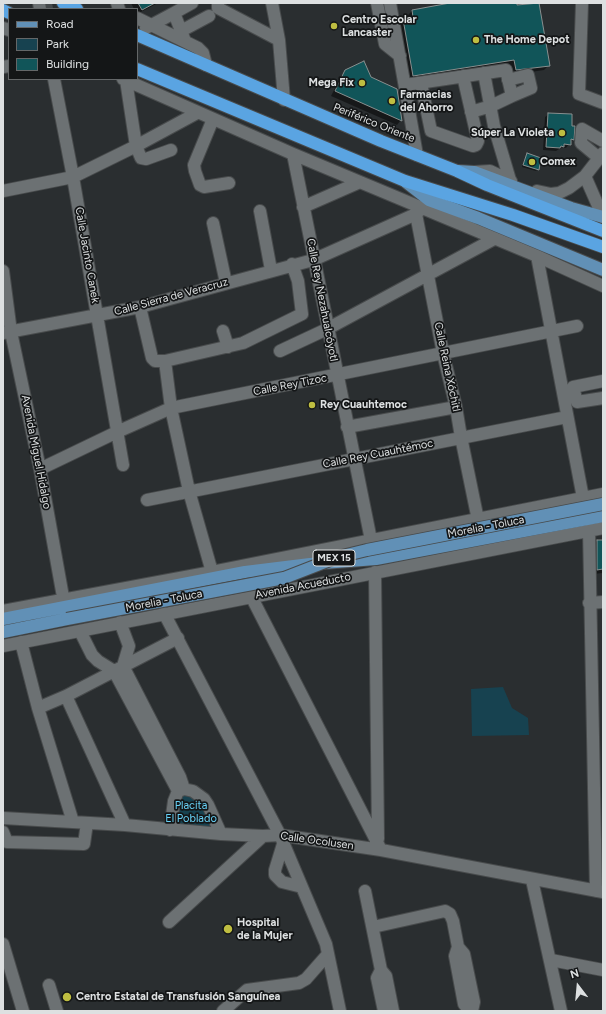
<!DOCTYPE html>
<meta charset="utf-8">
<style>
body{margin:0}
#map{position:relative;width:606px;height:1014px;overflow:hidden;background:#2a2e30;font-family:Figtree,sans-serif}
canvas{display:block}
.frame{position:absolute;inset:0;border:4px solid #dde0e1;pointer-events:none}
.legend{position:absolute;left:8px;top:8px;width:130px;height:72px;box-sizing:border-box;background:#141617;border:1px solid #646768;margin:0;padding:5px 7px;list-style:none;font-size:12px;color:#dde0e1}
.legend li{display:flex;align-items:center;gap:8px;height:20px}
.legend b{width:20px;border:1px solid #646768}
.north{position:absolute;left:558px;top:966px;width:40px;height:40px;-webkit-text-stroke:3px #141617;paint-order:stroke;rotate:344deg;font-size:11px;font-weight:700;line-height:16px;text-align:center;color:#dde0e1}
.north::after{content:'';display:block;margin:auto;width:14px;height:18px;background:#dde0e1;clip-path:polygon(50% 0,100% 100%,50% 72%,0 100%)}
</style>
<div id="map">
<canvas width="606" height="1014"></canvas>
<div class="frame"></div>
<ul class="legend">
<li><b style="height:5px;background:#6190b6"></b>Road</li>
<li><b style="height:11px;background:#174250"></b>Park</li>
<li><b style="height:11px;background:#115559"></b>Building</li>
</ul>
<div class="north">N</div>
</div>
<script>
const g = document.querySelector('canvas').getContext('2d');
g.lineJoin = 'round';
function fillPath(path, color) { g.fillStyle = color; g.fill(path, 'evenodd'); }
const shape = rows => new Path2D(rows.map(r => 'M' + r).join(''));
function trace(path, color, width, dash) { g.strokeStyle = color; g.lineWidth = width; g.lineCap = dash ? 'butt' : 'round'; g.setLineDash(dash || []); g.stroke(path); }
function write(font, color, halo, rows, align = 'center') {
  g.font = font + ' Figtree,sans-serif'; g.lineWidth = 3.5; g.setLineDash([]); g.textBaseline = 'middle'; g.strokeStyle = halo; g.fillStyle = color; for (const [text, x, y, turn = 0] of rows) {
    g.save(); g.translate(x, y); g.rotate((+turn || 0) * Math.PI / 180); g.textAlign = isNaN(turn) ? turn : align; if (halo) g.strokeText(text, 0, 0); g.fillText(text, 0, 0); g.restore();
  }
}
fillPath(shape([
 [503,687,512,708,528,718,529,735,472,736,471,689],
 [184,793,194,795,216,828,172,827,175,801]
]), '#174250');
fillPath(shape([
 [131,3,158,3,137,14,137,9,134,9],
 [456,3,516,3,517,6,538,3,548,66,544,70,511,75,510,64,408,81,398,25,403,20,408,19,407,16,412,11],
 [346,71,370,78,401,120,397,125,331,96,341,76],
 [549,114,573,139,566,148,562,147,556,151,543,150,545,117],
 [527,154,538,169,536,171,522,167],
 [597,541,603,541,603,573,593,574,592,546]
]), '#0007');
const building = shape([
 [138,3,155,3,142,10,138,3],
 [450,3,517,3,517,5,539,3,550,66,516,70,514,60,413,76,403,19,413,17,412,10,450,3],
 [364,61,371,77,397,89,402,121,335,91,345,70,364,61],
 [548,113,572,114,572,126,575,126,574,140,571,139,571,145,564,144,564,147,561,146,560,148,546,147,548,113],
 [527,153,541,158,539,170,523,165,527,153],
 [597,540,603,540,603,569,597,570,597,540]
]);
fillPath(building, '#115559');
trace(building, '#898f8f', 1);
trace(shape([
 [46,3,47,9]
]), '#45494b', 12, [12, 6]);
const minor = shape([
 [39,3,40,9],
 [117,3,119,9],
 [218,3,218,8,279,40],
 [272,3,279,40,284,100],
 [377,3,385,44,400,56],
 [390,3,417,155],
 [582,3,579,94,603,103],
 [174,13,192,3],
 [137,18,198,48,203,53,206,65],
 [3,28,9,30],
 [146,28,174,13,185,41],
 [181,31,209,16],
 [3,67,9,66],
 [484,73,494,126,510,180],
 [54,79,73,177,123,465],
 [123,79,293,154,537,256,603,286],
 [126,80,136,146,141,158,146,159,171,150],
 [508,80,528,75,531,88,512,96],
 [421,83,431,131,473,146,476,145,478,141,463,76],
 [405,85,506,70,512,96,491,106,471,112],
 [213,119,194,165,195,171,200,185,204,187,229,183],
 [293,154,371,540],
 [599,158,581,143,582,129,603,141],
 [474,172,490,171,511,181],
 [585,176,603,217],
 [3,191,73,177,136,146,197,113],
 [537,191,551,194,559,193,569,188,585,176,603,153],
 [303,207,360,182],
 [260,211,271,270],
 [416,214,443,353,456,407,461,437,478,520],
 [213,223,226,283],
 [537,256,583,498],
 [3,271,11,332,40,469,65,608],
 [140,307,152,358,155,361,165,361,243,343,302,314,298,281,292,264],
 [223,331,228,347],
 [3,333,140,307,313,260,416,214,422,208],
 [280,351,327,329,494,239],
 [165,361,171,408,189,491,212,572],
 [603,381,573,387,577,402,603,398],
 [347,427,456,407],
 [40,469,117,432,171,408,577,326],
 [147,500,567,417],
 [589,530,596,891],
 [375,572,378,839],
 [251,596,381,850],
 [589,603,603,602],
 [3,611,212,572,603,494],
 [164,613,280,835,326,944,340,1011],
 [120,622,129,646,123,666,180,777,184,789],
 [80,631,92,655,98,661,114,671,178,791],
 [21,642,38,708,73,822],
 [3,646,603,528],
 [66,696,125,825],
 [38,708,66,696,178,638],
 [3,818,125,825,221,834,263,836,280,835,381,850,603,892],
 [170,830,174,801,178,791,184,789,193,791,204,799,208,805,221,834],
 [3,832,7,842,84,844,87,823],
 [283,844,275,870,275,875,282,882,302,887],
 [532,880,561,1011],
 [365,891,381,970,386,976,393,1011],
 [169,922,263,836],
 [373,927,445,911,450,914,453,921,458,947,464,954,474,1002,472,1011],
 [3,944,23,1011],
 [458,947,455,956,464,1004,470,1011],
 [551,960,603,970],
 [381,970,377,978,384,1011],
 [49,985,57,1011],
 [223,1011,247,990,299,983,306,979,328,954]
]);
const major = shape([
 [458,171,474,172,571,208,603,217],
 [406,182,429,200,478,218,603,270],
 [3,619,245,572,310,564,376,559,603,516],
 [3,632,67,619]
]);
const highway = shape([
 [63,3,77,9],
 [3,10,9,13],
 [137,35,381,141,457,171,487,185,603,231],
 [137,69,405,181,513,215,603,247]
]);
trace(minor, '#484b4c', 14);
trace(major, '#484b4c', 14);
trace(highway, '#484b4c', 14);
trace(minor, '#6c7173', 12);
trace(major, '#6190b6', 12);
trace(highway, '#5aa4e2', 12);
const majorBridge = shape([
 [67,619,284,578,338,557,367,550,603,504]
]);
trace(majorBridge, '#484b4c', 14, []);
trace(majorBridge, '#6190b6', 12);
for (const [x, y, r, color] of [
 [334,26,4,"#bfbe41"],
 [476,40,4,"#bfbe41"],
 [362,83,4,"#bfbe41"],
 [392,101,4,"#bfbe41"],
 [562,133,4,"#bfbe41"],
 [532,162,4,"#bfbe41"],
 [312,405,4,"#bfbe41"],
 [228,929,5,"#bfbe41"],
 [67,997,5,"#bfbe41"]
]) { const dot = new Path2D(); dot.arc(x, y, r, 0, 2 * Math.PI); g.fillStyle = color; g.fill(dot); trace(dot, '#141617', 1.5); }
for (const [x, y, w] of [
 [334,558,42]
]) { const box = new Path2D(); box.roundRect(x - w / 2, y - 8, w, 16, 3); g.fillStyle = '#141617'; g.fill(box); trace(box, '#dde0e1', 1); }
write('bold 10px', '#dde0e1', null, [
 ["MEX 15",334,558]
]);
write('bold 11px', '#dde0e1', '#141617', [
 ["Centro Escolar",342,20],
 ["Lancaster",342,33],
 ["The Home Depot",484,40],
 ["Mega Fix",354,83,"right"],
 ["Farmacias",400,95],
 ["del Ahorro",400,108],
 ["Súper La Violeta",554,133,"right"],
 ["Comex",540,162],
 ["Rey Cuauhtemoc",320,405],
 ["Hospital",237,923],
 ["de la Mujer",237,936],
 ["Centro Estatal de Transfusión Sanguínea",76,997]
], 'left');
write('11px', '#dde0e1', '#141617', [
 ["Periférico Oriente",374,123,22],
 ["Calle Jacinto Canek",87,255,80],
 ["Calle Sierra de Veracruz",171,297,-15],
 ["Calle Rey Nezahualcóyotl",322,300,79],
 ["Calle Reina Xóchitl",447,367,78],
 ["Calle Rey Tizoc",290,385,-11],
 ["Avenida Miguel Hidalgo",36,452,79],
 ["Calle Rey Cuauhtémoc",378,454,-11],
 ["Morelia - Toluca",486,527,-11],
 ["Avenida Acueducto",303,586,-11],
 ["Morelia - Toluca",164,601,-11],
 ["Calle Ocolusen",317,841,8]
]);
write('11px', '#67d1f6', '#141617', [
 ["Placita",191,806],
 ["El Poblado",191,819]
]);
</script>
